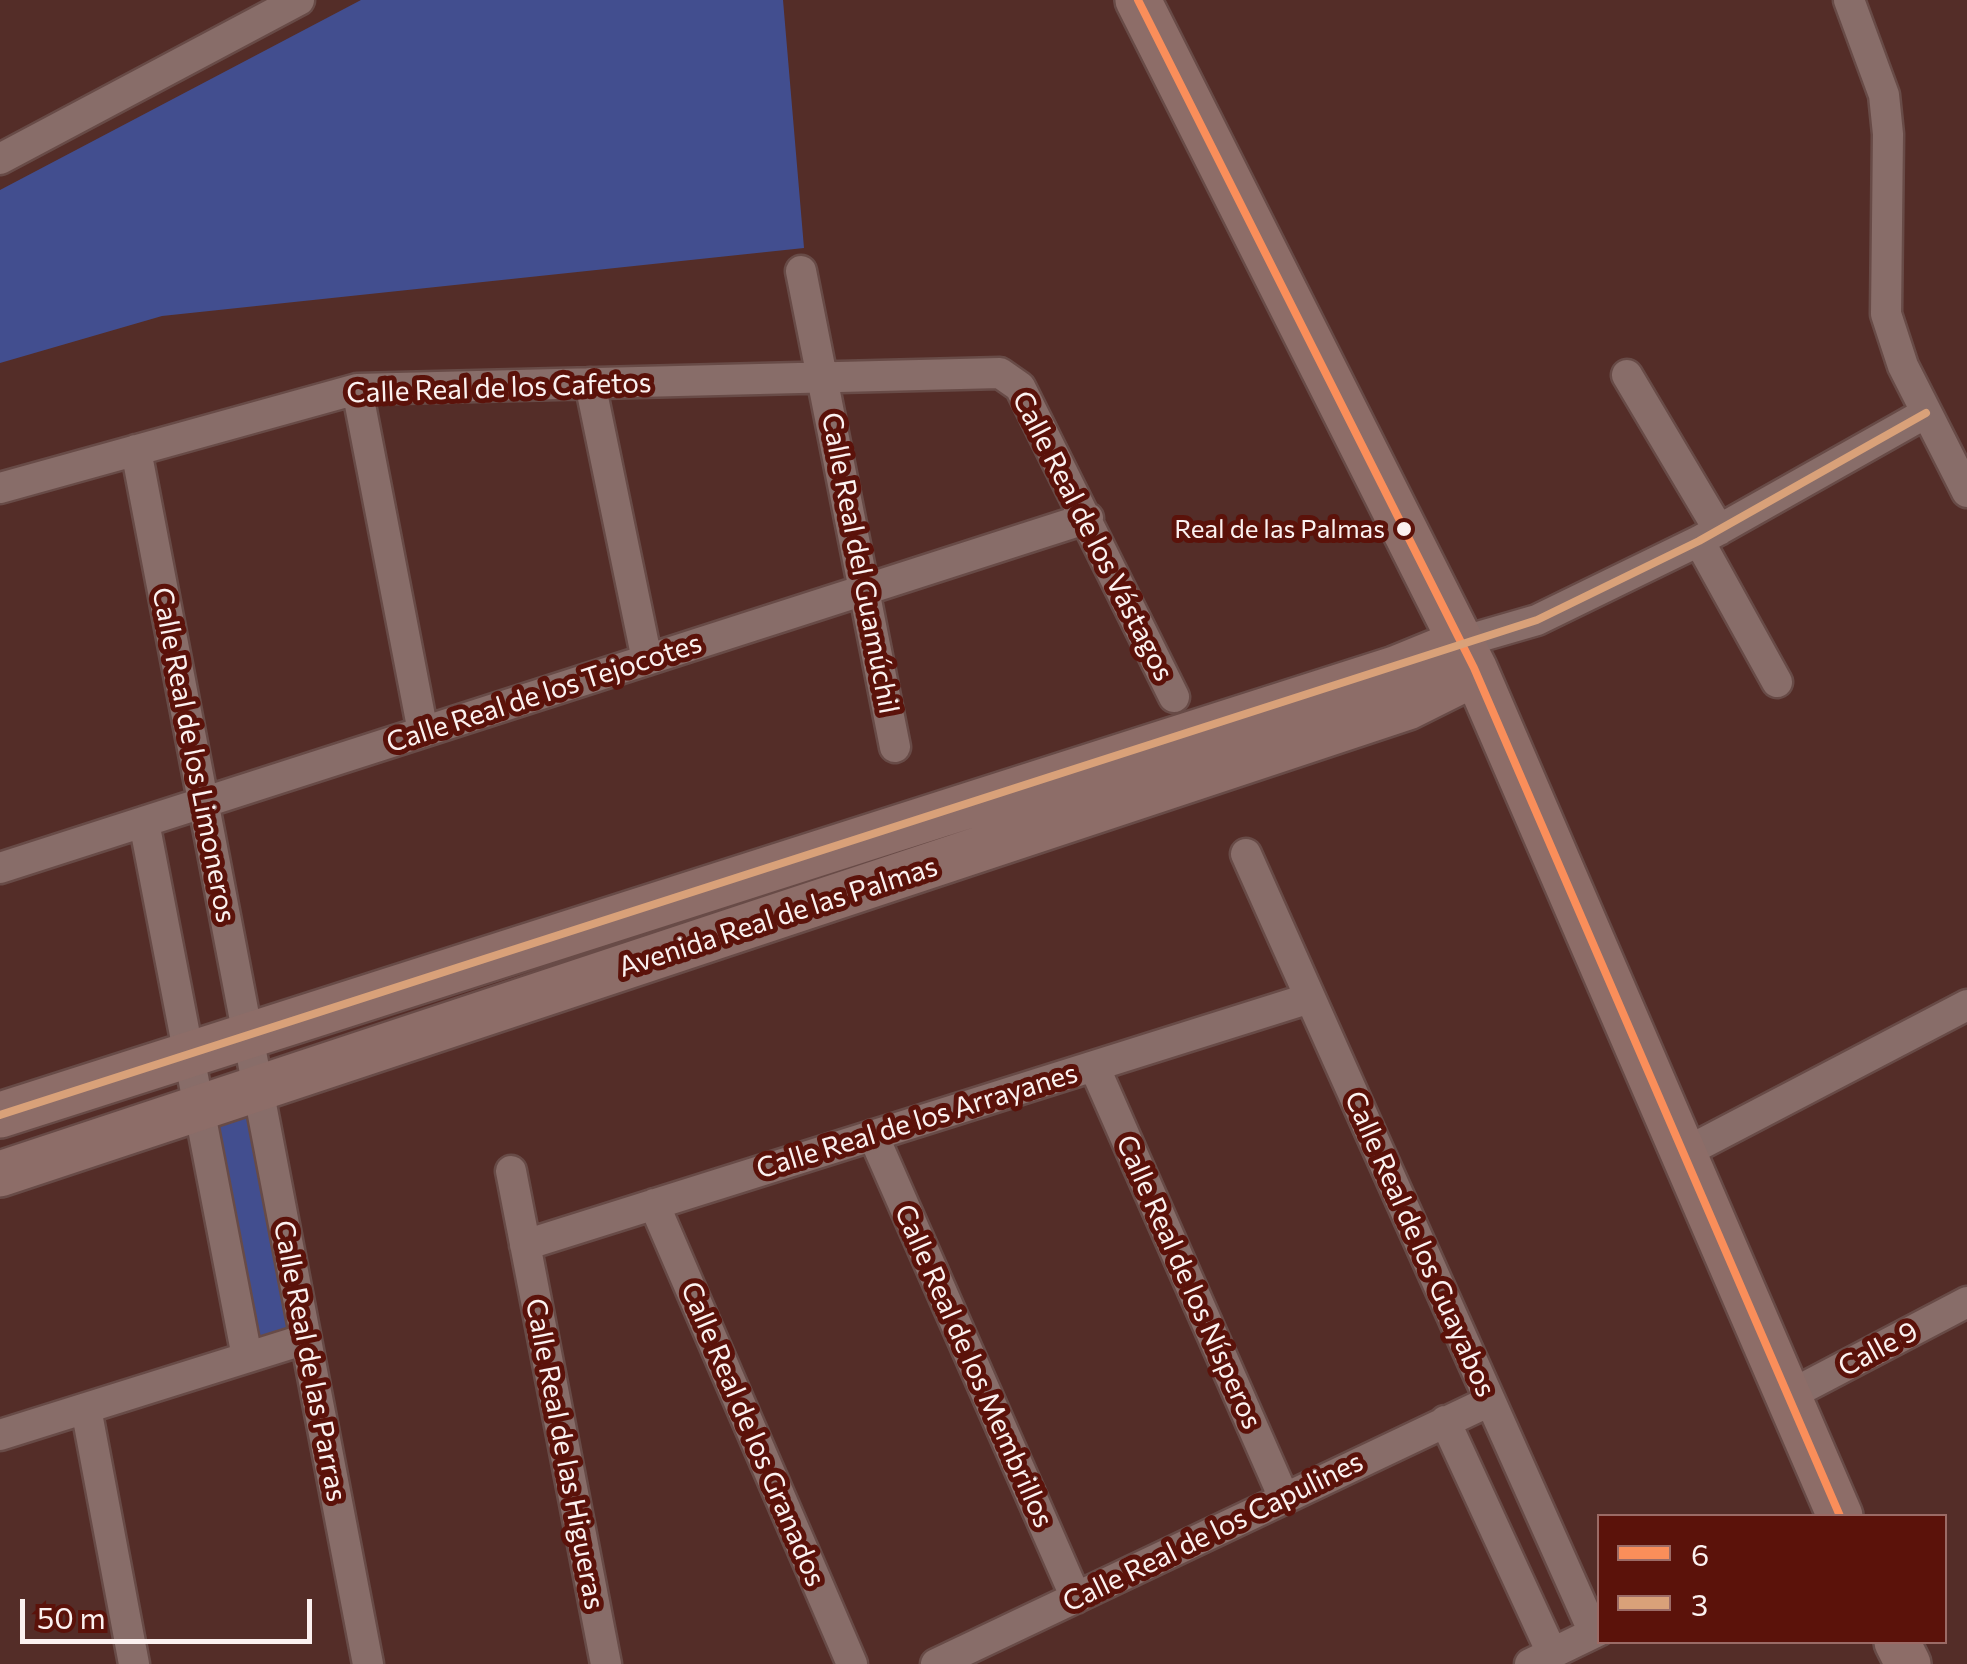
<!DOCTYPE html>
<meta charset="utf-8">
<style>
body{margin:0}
#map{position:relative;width:1967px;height:1664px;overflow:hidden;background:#542d28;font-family:Commissioner,sans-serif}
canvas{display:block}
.legend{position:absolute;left:1597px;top:1514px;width:350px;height:130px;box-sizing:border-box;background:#5b120a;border:2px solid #9b6b66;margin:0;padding:12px 18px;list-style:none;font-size:30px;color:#fbf1f0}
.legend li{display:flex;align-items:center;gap:20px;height:50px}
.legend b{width:50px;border:2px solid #9b6b66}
.scale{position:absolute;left:20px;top:1599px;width:292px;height:45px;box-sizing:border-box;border:5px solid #fbf1f0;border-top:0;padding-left:12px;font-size:30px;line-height:35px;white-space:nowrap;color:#fbf1f0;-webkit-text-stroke:8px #5b120a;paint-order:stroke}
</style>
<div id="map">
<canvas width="1967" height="1664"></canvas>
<ul class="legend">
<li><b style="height:12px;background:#fa8e5a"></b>6</li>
<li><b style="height:12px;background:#d9a179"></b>3</li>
</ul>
<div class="scale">50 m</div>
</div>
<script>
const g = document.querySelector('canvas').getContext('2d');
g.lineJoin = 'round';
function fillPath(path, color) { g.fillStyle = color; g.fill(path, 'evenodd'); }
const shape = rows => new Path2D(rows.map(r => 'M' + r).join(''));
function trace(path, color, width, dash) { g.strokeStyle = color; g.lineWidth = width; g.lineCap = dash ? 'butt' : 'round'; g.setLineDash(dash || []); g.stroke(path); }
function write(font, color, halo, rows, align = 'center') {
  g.font = font + ' Commissioner,sans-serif'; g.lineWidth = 10; g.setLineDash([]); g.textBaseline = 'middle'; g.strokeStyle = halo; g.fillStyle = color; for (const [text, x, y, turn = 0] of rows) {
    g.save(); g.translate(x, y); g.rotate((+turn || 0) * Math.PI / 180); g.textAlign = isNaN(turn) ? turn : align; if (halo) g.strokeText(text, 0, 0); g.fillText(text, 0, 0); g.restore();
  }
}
fillPath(shape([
 [361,0,783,0,804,248,162,316,0,363,0,190],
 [252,1104,298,1333,253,1342,211,1117]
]), '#424e8f');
const street = shape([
 [1849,0,1884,95,1888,134,1886,314,1903,366,1967,492],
 [0,159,299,0],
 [801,271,895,747],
 [1627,375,1719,530],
 [590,383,647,660],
 [357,389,423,732],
 [136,450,368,1664],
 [0,488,357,389,1000,373,1020,387,1174,697],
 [1699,541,1777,682],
 [1461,642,1537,620,1699,541,1926,413],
 [144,822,247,1357],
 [1246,854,1594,1633],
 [0,868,1088,518],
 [1094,1066,1284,1498],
 [873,1135,1076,1598],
 [1684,1153,1967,1005],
 [511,1171,606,1664],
 [654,1204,852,1664],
 [525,1245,1310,998],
 [1788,1396,1967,1302],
 [86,1408,134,1664],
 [1445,1421,1552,1653],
 [0,1435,306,1339],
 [936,1664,1490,1401],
 [1530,1664,1600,1630]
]);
const secondary = shape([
 [1138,0,1474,668,1840,1516],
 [0,1115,1395,669,1461,642],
 [0,1174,1408,707,1476,673],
 [1897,1642,1908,1664]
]);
trace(street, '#684b47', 35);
trace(secondary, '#684b47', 50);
trace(street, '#886d69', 30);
trace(secondary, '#8d6d68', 45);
trace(shape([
 [1138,0,1474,668,1840,1516]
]), '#fa8e5a', 8);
trace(shape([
 [0,1115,1537,620,1699,541,1926,413]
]), '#d9a179', 8);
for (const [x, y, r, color] of [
 [1404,529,9,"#fbf1f0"]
]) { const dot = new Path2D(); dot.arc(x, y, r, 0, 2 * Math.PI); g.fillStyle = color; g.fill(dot); trace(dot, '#5b120a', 4); }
write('26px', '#fbf1f0', '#5b120a', [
 ["Real de las Palmas",1385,529]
], 'right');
write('28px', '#fbf1f0', '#5b120a', [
 ["Calle Real de los Cafetos",499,388,-2],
 ["Calle Real de los Vástagos",1093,536,63],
 ["Calle Real del Guamúchil",860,563,79],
 ["Calle Real de los Tejocotes",544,693,-18],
 ["Calle Real de los Limoneros",194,755,79],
 ["Avenida Real de las Palmas",778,917,-18],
 ["Calle Real de los Arrayanes",917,1121,-17],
 ["Calle Real de los Guayabos",1420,1244,66],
 ["Calle Real de los Nísperos",1189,1282,66],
 ["Calle 9",1878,1349,-28],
 ["Calle Real de las Parras",310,1361,79],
 ["Calle Real de los Membrillos",974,1366,66],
 ["Calle Real de los Granados",753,1434,67],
 ["Calle Real de las Higueras",565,1454,79],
 ["Calle Real de los Capulines",1213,1532,-26]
]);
</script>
